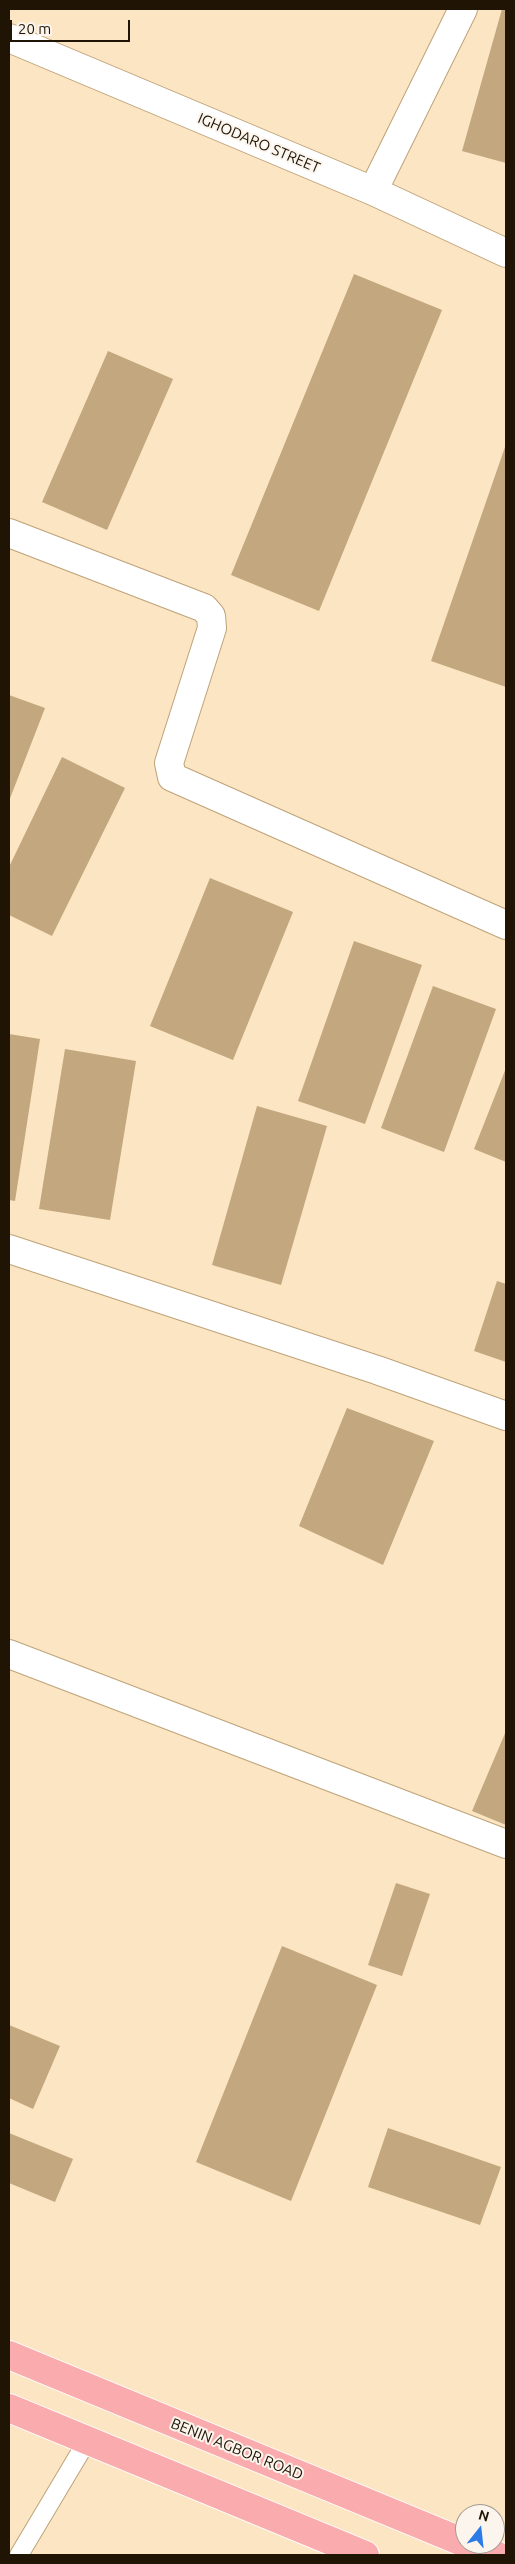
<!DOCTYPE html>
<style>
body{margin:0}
#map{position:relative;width:515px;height:2564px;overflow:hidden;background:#fce5c3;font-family:Ubuntu,sans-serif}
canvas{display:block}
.frame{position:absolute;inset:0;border:10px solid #201505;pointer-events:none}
.north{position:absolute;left:455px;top:2504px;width:50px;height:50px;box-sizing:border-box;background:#fbf5ed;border:1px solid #a39b90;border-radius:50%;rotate:16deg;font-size:14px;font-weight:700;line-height:20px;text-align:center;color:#201505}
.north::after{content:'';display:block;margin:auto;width:18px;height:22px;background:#2d7be7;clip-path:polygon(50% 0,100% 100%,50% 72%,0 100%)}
.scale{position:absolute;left:10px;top:20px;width:120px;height:22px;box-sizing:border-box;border:2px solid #201505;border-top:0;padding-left:6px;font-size:15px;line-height:18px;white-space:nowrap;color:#201505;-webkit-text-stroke:4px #fbf5ed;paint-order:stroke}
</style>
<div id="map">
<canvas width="515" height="2564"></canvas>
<div class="frame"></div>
<div class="north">N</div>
<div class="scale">20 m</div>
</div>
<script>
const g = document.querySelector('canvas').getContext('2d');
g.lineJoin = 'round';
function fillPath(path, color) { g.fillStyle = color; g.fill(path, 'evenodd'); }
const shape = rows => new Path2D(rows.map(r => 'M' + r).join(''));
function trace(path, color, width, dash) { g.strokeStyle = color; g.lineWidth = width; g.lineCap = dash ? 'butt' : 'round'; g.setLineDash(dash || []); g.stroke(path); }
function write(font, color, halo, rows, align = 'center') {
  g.font = font + ' Ubuntu,sans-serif'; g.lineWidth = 4; g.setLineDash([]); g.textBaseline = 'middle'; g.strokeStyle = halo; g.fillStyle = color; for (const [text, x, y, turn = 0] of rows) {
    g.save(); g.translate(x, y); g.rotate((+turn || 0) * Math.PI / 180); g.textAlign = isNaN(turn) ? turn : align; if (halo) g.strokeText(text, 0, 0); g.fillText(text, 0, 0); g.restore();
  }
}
fillPath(shape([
 [502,9,506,9,506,163,462,151],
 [354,274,442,310,319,611,231,575],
 [108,351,173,379,107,530,42,502],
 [506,444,506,687,431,661],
 [9,695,45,708,9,801],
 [62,757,125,788,52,936,9,915,9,867],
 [210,878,293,912,233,1060,150,1026],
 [354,941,422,965,365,1124,298,1101],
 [433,986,496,1009,444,1152,381,1128],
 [9,1034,40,1039,15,1201,9,1200],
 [65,1049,136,1061,110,1220,39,1209],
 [506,1068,506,1162,474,1149],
 [257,1106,327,1126,281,1285,212,1265],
 [497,1281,506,1284,506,1362,474,1351],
 [347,1408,434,1441,383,1565,299,1526],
 [506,1731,506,1825,472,1811],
 [396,1883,430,1894,402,1976,368,1965],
 [282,1946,377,1985,291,2201,196,2162],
 [9,2025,60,2046,33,2109,9,2098],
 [388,2128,501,2167,480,2225,368,2187],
 [9,2133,73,2159,55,2202,9,2183]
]), '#c3a77e');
const lane = shape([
 [19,2555,87,2441]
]);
const street = shape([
 [9,38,373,191,506,253],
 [373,191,463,9],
 [9,533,204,608,211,616,212,628,169,763,172,777,506,925],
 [9,1249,377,1370,506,1416],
 [9,1654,506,1844]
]);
const highway = shape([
 [9,2355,465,2543],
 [9,2408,365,2555],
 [468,2544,496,2555]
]);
trace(lane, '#bea379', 20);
trace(street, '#bea379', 30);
trace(highway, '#fff', 30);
trace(lane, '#fff', 18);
trace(street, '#fff', 28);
trace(highway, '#faabad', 28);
write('15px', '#201505', '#fbf5ed', [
 ["IGHODARO STREET",259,143,23],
 ["BENIN AGBOR ROAD",237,2449,22]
]);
</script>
